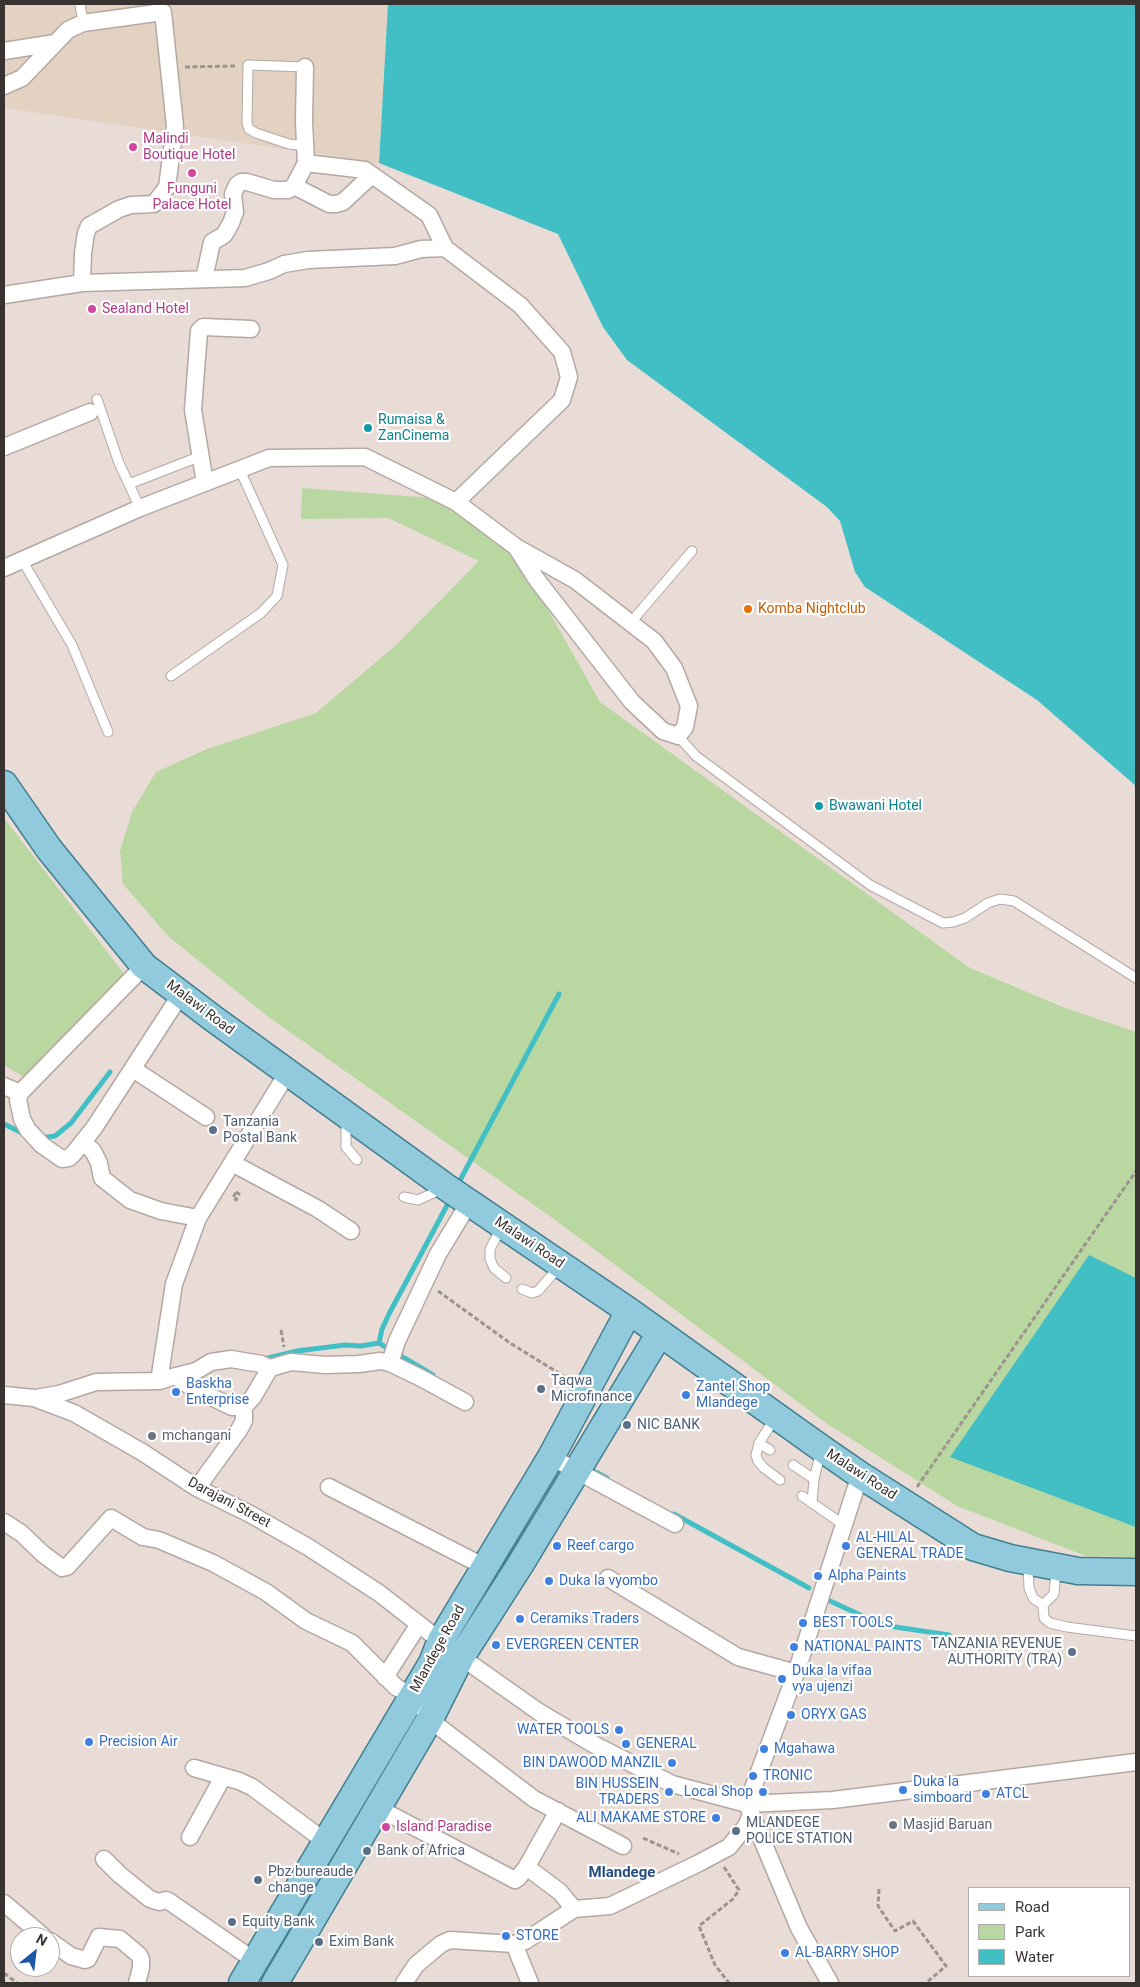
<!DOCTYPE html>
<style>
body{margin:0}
#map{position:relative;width:1140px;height:1987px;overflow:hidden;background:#e9dcd6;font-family:Roboto,sans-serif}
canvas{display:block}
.frame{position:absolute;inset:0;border:5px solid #383330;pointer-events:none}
.legend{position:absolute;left:968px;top:1887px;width:162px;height:90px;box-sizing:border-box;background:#fff;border:1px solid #afadac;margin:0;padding:6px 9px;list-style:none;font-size:15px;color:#383330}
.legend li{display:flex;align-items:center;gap:10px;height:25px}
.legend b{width:25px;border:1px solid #afadac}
.north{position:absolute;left:10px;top:1927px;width:50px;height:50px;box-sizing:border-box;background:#fff;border:1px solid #afadac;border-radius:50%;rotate:29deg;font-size:14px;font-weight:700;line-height:20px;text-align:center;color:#383330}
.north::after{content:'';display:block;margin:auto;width:18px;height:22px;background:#1d58a9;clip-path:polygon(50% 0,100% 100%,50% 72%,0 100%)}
</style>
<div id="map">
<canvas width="1140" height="1987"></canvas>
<div class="frame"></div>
<ul class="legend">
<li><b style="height:6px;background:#90cadc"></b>Road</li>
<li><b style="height:14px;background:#b9d7a1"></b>Park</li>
<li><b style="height:14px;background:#42bfc5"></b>Water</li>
</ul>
<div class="north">N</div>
</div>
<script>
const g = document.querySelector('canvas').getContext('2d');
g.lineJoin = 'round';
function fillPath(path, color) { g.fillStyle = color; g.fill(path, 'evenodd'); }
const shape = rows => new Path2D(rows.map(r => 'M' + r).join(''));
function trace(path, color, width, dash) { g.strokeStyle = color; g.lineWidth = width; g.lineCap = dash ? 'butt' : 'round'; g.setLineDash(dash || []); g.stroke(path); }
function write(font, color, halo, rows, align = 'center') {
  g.font = font + ' Roboto,sans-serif'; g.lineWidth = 4.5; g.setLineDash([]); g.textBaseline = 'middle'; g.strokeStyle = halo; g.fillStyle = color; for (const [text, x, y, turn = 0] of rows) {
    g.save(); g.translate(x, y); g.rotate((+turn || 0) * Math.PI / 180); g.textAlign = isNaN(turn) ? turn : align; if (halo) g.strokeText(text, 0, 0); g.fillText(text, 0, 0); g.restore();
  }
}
fillPath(shape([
 [4,4,388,4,379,163,4,108]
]), '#e3d2c1');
fillPath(shape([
 [302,488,432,498,464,514,514,549,600,702,970,968,1063,1007,1136,1032,1136,1557,1086,1556,957,1506,826,1423,551,1217,266,1015,169,937,123,884,120,851,132,812,156,772,207,749,316,713,396,645,479,561,388,518,301,519],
 [4,818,128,979,76,1023,24,1077,4,1065]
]), '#b9d7a1');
fillPath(shape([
 [388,4,1136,4,1136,786,1037,700,865,587,855,572,840,521,827,507,627,360,603,327,558,234,379,163],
 [1089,1255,1136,1278,1136,1527,950,1457]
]), '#42bfc5');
trace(shape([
 [4,1124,26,1135],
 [41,1138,55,1136,71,1123,110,1072],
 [457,1186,559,994],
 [379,1343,382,1329,390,1312,451,1198],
 [264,1359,297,1351,345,1345,361,1346,379,1343,433,1375],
 [588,1468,607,1478],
 [674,1514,809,1588],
 [828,1600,882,1625,949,1635]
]), '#42bfc5', 5);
const lane = shape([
 [80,4,83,23],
 [305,67,248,65,247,123,249,129,256,133,289,144,306,146],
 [97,399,119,463,140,508],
 [129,484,201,456],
 [22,560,72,645,108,732],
 [631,622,692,551],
 [171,676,261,613,277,596,283,565,240,470],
 [678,736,696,756,870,885,943,923,953,922,965,918,988,903,1000,899,1014,901,1136,978],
 [346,1119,346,1147,357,1160],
 [404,1197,418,1200,442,1189],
 [501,1228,490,1249,490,1259,494,1268,506,1278],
 [522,1289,532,1293,538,1291,559,1267],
 [775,1418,759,1443,756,1455,758,1461,764,1468,780,1480],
 [759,1443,770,1450],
 [793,1465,814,1479],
 [802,1496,844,1525],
 [812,1503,814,1479,821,1451],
 [1028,1564,1029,1588,1033,1598,1043,1605,1044,1618,1050,1623,1067,1627,1136,1636],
 [1043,1605,1054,1594,1056,1570]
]);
const street = shape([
 [4,51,55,43],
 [305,67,304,122,306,163,365,170,429,215,445,248],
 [4,86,22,78,68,30,83,23,163,12,175,126,167,187,154,204,131,205,119,209,89,226,86,233,83,253,82,283],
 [294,186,329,204,336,204,343,202,372,175],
 [204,279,212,242,224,235,231,223,235,212,233,194,237,185,241,182,247,182,274,190,288,190,294,186,306,163],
 [4,295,82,283,245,278,269,271,284,264,308,260,395,256,421,249,445,248,520,305,562,352,569,377,562,400,456,502],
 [4,447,90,412],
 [205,483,193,410,199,331,203,327,251,329],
 [4,568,140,508,269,458,365,457,456,502,516,547,575,580,654,641,674,668,689,706,685,727,678,736,663,731,632,702,537,580,516,547],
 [144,966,20,1093,18,1100,22,1119,28,1130,42,1145,62,1159,69,1158,74,1153,94,1128,181,994],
 [133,1069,206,1117],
 [288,1072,232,1163,318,1209,351,1231],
 [4,1086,20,1093],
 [83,1142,93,1151,99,1163,102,1178,130,1200,161,1211,198,1218],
 [176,1376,196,1371,211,1362,231,1359,261,1364,270,1368],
 [159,1381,174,1284,198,1218,232,1163],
 [4,1395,34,1398,74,1413,142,1452,197,1488,250,1514,308,1547,379,1593,461,1657,539,1712,593,1744,672,1784,747,1804,833,1800,1136,1762],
 [36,1398,59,1394,96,1382,159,1381,176,1376,191,1387,232,1407,244,1407,253,1397,270,1368,291,1362,325,1365,359,1364,380,1361,390,1363],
 [465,1402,421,1378,390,1363,397,1341,438,1254,469,1203],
 [551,1457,675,1524],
 [329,1487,485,1567],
 [197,1488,239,1430,244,1421,244,1407],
 [4,1522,21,1533,43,1554,62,1568,67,1567,111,1518,143,1537,159,1540,213,1563,266,1592,306,1621,352,1643,396,1687,412,1696,438,1726,534,1799,623,1846],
 [608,1578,738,1657,796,1673],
 [385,1677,419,1624],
 [194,1768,239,1781,252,1787,326,1842],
 [378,1808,515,1880,518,1878,526,1868,528,1868,560,1892,574,1909],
 [190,1837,223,1777],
 [104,1859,120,1875,150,1899,159,1902,166,1900,170,1902,255,1961],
 [526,1868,558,1811],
 [4,1903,44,1937],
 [50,1941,71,1956,85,1960,88,1959,99,1937,120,1939,139,1955,141,1959,141,1968,137,1983],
 [514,1944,530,1983],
 [404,1983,416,1965,441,1944,450,1940,514,1944,525,1941,574,1909,610,1906,699,1863,729,1847,746,1826,751,1815],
 [830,1983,799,1928,747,1804,796,1673,860,1475]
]);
const primary = shape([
 [4,784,49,849,144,966,214,1019,446,1187,629,1311,821,1448,860,1475,973,1547,1010,1558,1078,1571,1136,1572],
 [242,1983,432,1663,441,1640,551,1457,629,1311],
 [275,1983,431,1717,461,1657,520,1565,660,1333]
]);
trace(lane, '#b4a8a2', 11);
trace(street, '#b4a8a2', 19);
trace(primary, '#417e90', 29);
trace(shape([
 [185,67,236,66],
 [236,1192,239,1194,236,1200,233,1198,236,1192],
 [438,1291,510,1343,570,1380],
 [281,1330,284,1347],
 [917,1487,1136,1171],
 [643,1838,679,1854],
 [724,1867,739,1890,733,1899,699,1926,715,1965,729,1983],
 [879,1889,878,1906,895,1931,913,1921,946,1966,926,1983],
 [4,1973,17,1983]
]), '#9d938f', 3, [5, 2.5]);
trace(lane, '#fff', 9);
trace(street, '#fff', 16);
trace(primary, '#90cadc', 26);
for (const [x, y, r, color] of [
 [133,147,5,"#d1479c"],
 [192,173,5,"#d1479c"],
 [92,309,5,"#d1479c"],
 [368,428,5,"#0f9aa8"],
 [748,609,5,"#e8710a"],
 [819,806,5,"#0f9aa8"],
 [213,1130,5,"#5c6f8a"],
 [541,1389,5,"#5c6f8a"],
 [176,1392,5,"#3f7fe0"],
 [686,1395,5,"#3f7fe0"],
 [627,1425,5,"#5c6f8a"],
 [152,1436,5,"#6b7280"],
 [557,1546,5,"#3f7fe0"],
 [846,1546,5,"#3f7fe0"],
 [818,1576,5,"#3f7fe0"],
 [549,1581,5,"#3f7fe0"],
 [520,1619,5,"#3f7fe0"],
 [803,1623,5,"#3f7fe0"],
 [496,1645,5,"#3f7fe0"],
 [794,1647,5,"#3f7fe0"],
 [1072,1652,5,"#5c6f8a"],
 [782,1679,5,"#3f7fe0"],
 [791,1715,5,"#3f7fe0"],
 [619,1730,5,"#3f7fe0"],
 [89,1742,5,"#3f7fe0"],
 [626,1744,5,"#3f7fe0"],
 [764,1749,5,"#3f7fe0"],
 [672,1763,5,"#3f7fe0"],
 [753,1776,5,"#3f7fe0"],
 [903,1790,5,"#3f7fe0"],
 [669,1792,5,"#3f7fe0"],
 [763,1792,5,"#3f7fe0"],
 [986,1794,5,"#3f7fe0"],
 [716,1818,5,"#3f7fe0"],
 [893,1825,5,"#6b7280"],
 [386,1827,5,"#d1479c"],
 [736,1831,5,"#5c6f8a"],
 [367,1851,5,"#5c6f8a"],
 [258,1880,5,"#5c6f8a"],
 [232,1922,5,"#5c6f8a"],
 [506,1936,5,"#3f7fe0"],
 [319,1942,5,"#5c6f8a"],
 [785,1953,5,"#3f7fe0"]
]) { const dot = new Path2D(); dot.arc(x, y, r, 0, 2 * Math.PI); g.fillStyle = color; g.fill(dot); trace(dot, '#fff', 2); }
write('14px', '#b23c85', '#fff', [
 ["Malindi",143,139],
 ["Boutique Hotel",143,155],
 ["Funguni",192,189,"center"],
 ["Palace Hotel",192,205,"center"],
 ["Sealand Hotel",102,309],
 ["Island Paradise",396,1827]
], 'left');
write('14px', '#0d838f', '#fff', [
 ["Rumaisa &",378,420],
 ["ZanCinema",378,436],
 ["Bwawani Hotel",829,806]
], 'left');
write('14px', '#c56008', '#fff', [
 ["Komba Nightclub",758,609]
], 'left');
write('14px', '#383330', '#fff', [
 ["Malawi Road",200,1008,37],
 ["Malawi Road",529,1243,34],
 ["Malawi Road",861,1475,33],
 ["Darajani Street",229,1503,28],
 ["Mlandege Road",438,1649,-61]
]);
write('14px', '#4e5e75', '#fff', [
 ["Tanzania",223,1122],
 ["Postal Bank",223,1138],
 ["Taqwa",551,1381],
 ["Microfinance",551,1397],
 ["NIC BANK",637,1425],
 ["TANZANIA REVENUE",1062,1644,"right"],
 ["AUTHORITY (TRA)",1062,1660,"right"],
 ["MLANDEGE",746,1823],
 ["POLICE STATION",746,1839],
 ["Bank of Africa",377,1851],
 ["Pbz bureaude",268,1872],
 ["change",268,1888],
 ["Equity Bank",242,1922],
 ["Exim Bank",329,1942]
], 'left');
write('14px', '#366cbe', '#fff', [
 ["Baskha",186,1384],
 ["Enterprise",186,1400],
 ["Zantel Shop",696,1387],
 ["Mlandege",696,1403],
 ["AL-HILAL",856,1538],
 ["GENERAL TRADE",856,1554],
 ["Reef cargo",567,1546],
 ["Alpha Paints",828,1576],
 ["Duka la vyombo",559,1581],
 ["Ceramiks Traders",530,1619],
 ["BEST TOOLS",813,1623],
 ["EVERGREEN CENTER",506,1645],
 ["NATIONAL PAINTS",804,1647],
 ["Duka la vifaa",792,1671],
 ["vya ujenzi",792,1687],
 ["ORYX GAS",801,1715],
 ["WATER TOOLS",609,1730,"right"],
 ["Precision Air",99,1742],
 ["GENERAL",636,1744],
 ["Mgahawa",774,1749],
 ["BIN DAWOOD MANZIL",662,1763,"right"],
 ["TRONIC",763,1776],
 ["Duka la",913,1782],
 ["simboard",913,1798],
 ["BIN HUSSEIN",659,1784,"right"],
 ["TRADERS",659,1800,"right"],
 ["Local Shop",753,1792,"right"],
 ["ATCL",996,1794],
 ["ALI MAKAME STORE",706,1818,"right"],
 ["STORE",516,1936],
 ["AL-BARRY SHOP",795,1953]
], 'left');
write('14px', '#5b616d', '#fff', [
 ["mchangani",162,1436],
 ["Masjid Baruan",903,1825]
], 'left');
write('bold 15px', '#284d83', '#fff', [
 ["Mlandege",622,1873]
]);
</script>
